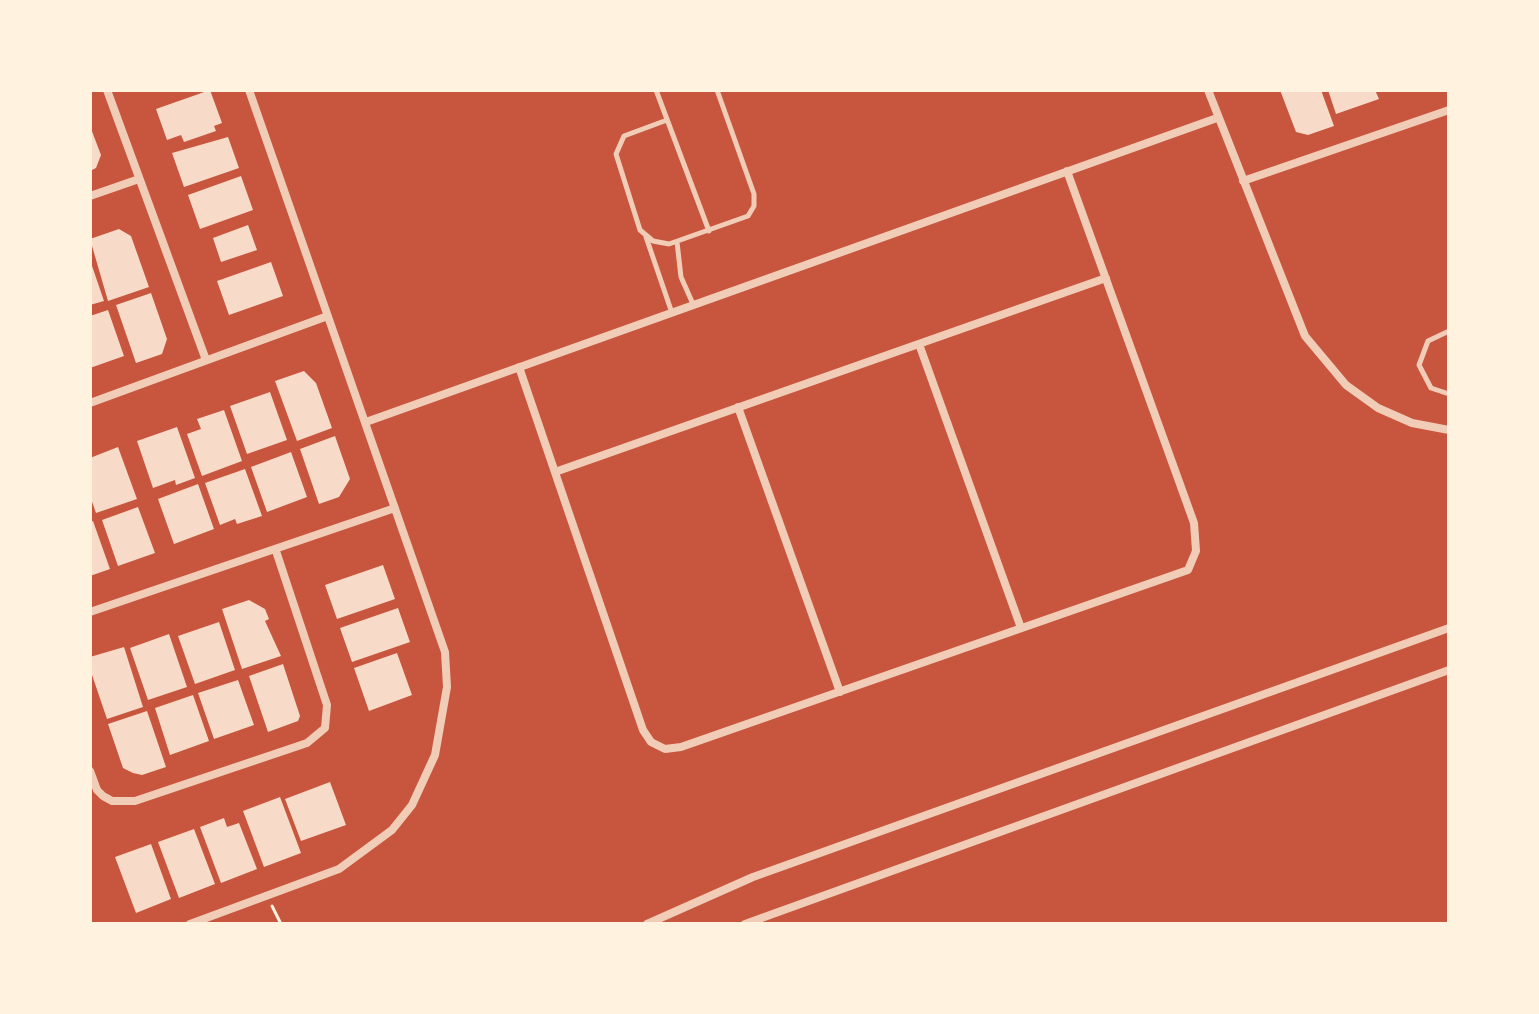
<!DOCTYPE html>
<style>
body{margin:0}
#map{position:relative;width:1539px;height:1014px;overflow:hidden;background:#c8553d;font-family:Poppins,sans-serif}
canvas{display:block}
.frame{position:absolute;inset:0;border:92px solid #fff3e0;pointer-events:none}
</style>
<div id="map">
<canvas width="1539" height="1014"></canvas>
<div class="frame"></div>
</div>
<script>
const g = document.querySelector('canvas').getContext('2d');
g.lineJoin = 'round';
function fillPath(path, color) { g.fillStyle = color; g.fill(path, 'evenodd'); }
const shape = rows => new Path2D(rows.map(r => 'M' + r).join(''));
function trace(path, color, width, dash) { g.strokeStyle = color; g.lineWidth = width; g.lineCap = dash ? 'butt' : 'round'; g.setLineDash(dash || []); g.stroke(path); }
fillPath(shape([
 [210,90,222,123,214,126,216,131,184,142,181,135,167,140,156,109],
 [1280,90,1321,90,1334,126,1308,135,1296,132],
 [1328,90,1375,90,1379,99,1336,114],
 [90,126,101,155,96,168,90,171],
 [228,137,239,168,184,187,172,153],
 [241,176,253,210,200,229,188,195],
 [248,225,257,250,221,262,213,238],
 [119,229,131,236,149,287,108,301,90,239],
 [90,260,104,301,90,305],
 [271,262,283,296,229,315,217,281],
 [151,293,167,339,162,354,136,363,116,305],
 [108,310,124,356,90,368,90,316],
 [304,371,316,383,332,428,297,441,275,381],
 [270,392,287,440,247,454,230,406],
 [224,410,242,461,202,476,187,434,201,429,197,419],
 [177,427,195,478,176,485,175,480,153,488,137,441],
 [335,436,350,479,339,497,319,504,300,449],
 [118,447,137,499,96,513,90,496,90,458],
 [291,452,307,497,267,512,251,467],
 [245,469,262,516,237,524,235,519,220,525,205,483],
 [198,484,214,529,174,544,158,499],
 [138,507,155,553,118,566,102,520],
 [93,521,110,569,90,576,90,522],
 [383,565,395,599,337,619,325,585],
 [249,600,265,609,269,619,265,621,281,656,242,669,222,609],
 [398,608,410,642,352,662,340,628],
 [219,622,235,670,195,684,178,636],
 [169,634,187,687,148,700,130,648],
 [124,647,143,707,107,719,90,669,90,657],
 [397,653,412,695,369,711,354,668],
 [283,664,300,716,298,721,268,732,249,676],
 [238,680,254,725,214,739,198,693],
 [193,695,209,741,170,755,155,708],
 [147,711,166,767,142,775,133,773,123,768,108,724],
 [330,782,346,825,301,841,285,799],
 [280,797,301,853,264,867,243,811],
 [224,818,227,827,239,823,257,869,221,883,200,827],
 [194,829,215,884,179,898,158,842],
 [151,844,171,899,136,913,115,857]
]), '#f7dbc8');
trace(shape([
 [272,906,281,924]
]), '#fff3e0', 3);
trace(shape([
 [656,90,709,231],
 [667,120,624,136,616,154,640,230,653,241,669,244,748,216,754,206,754,194,717,90],
 [646,237,672,313],
 [677,242,681,277,693,304],
 [1449,331,1428,341,1419,365,1431,388,1449,394]
]), '#f1ccb7', 5);
trace(shape([
 [107,90,206,360],
 [1208,90,1305,336,1346,385,1378,408,1412,423,1449,430],
 [1243,181,1449,110],
 [90,196,139,179],
 [919,344,1021,628],
 [519,367,643,730,651,742,665,749,681,747,1188,570,1196,551,1194,523,1067,171],
 [90,403,325,317],
 [738,407,840,692],
 [366,422,1217,118],
 [555,472,1106,278],
 [90,612,395,508],
 [90,771,97,790,103,796,112,801,135,801,307,743,325,728,327,705,276,551],
 [190,924,339,869,392,830,412,805,435,755,447,687,445,652,249,90],
 [647,924,753,877,1449,628],
 [745,924,1449,670]
]), '#f1ccb7', 8);
</script>
